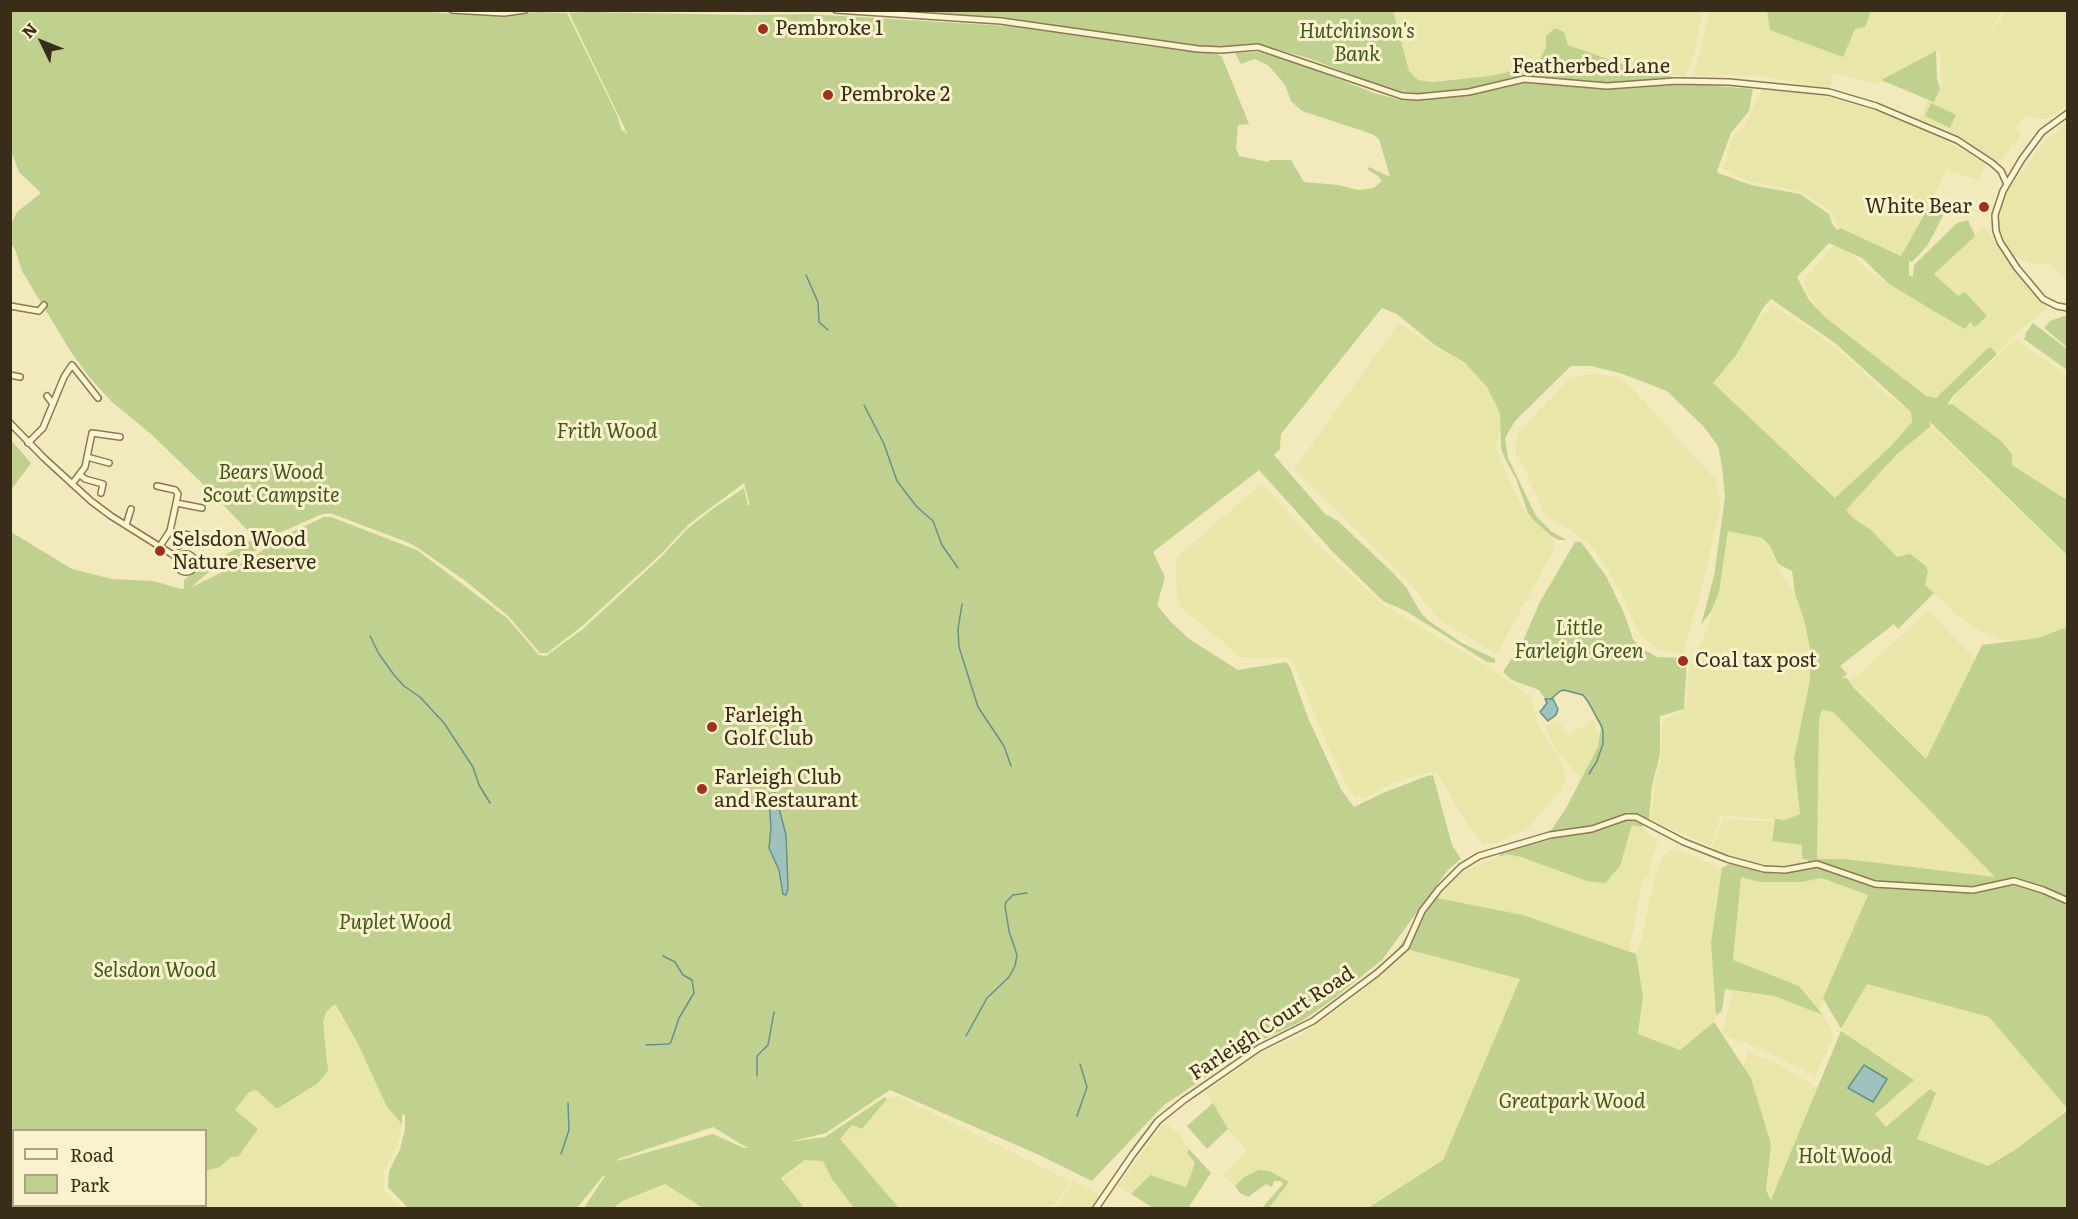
<!DOCTYPE html>
<html>
<head>
<meta charset="utf-8">
<style>
  body { margin:0 }
  #map { position:relative; width:2078px; height:1219px; overflow:hidden; background:#f2e9bc; font-family:Literata,serif }
  canvas { display:block }
  .frame { position:absolute; inset:0; border:12px solid #392d1a; pointer-events:none }
  .legend { position:absolute; left:12px; top:1129px; width:195px; height:78px; box-sizing:border-box; background:#f9f2cc; border:2px solid #aca385; margin:0; padding:8px 10px; list-style:none; font-size:18px; color:#392d1a }
  .legend li { display:flex; align-items:center; gap:12px; height:30px }
  .legend b { width:30px; border:2px solid #aca385 }
  .north { position:absolute; left:12px; top:12px; width:60px; height:60px; -webkit-text-stroke:4px #f9f2cc; paint-order:stroke; rotate:313deg; font-size:16px; font-weight:700; line-height:24px; text-align:center; color:#392d1a }
  .north::after { content:''; display:block; margin:auto; width:21px; height:27px; background:#392d1a; clip-path:polygon(50% 0,100% 100%,50% 72%,0 100%) }
</style>
</head>
<body>
<div id="map">
<canvas width="2078" height="1219"></canvas>
<div class="frame"></div>
<ul class="legend">
<li><b style="height:8px;background:#fcf5d0"></b>Road</li>
<li><b style="height:16px;background:#c0d18f"></b>Park</li>
</ul>
<div class="north">N</div>
</div>
<script>
const context = document.querySelector('canvas').getContext('2d');
context.lineJoin = 'round';
function paint(path, color) { context.fillStyle = color; context.fill(path, 'evenodd'); }
const poly = rows => new Path2D(rows.map(r => 'M' + r).join(''));
function trace(path, color, width, dash) { context.strokeStyle = color; context.lineWidth = width; context.lineCap = dash ? 'butt' : 'round'; context.setLineDash(dash || []); context.stroke(path); }
function drawText(font, color, halo, rows, align = 'center') {
  context.font = font + ' Literata,serif'; context.lineWidth = 6; context.setLineDash([]); context.textBaseline = 'middle'; context.strokeStyle = halo; context.fillStyle = color; for (const [text, x, y, turn = 0] of rows) {
    context.save(); context.translate(x, y); context.rotate((+turn || 0) * Math.PI / 180); context.textAlign = isNaN(turn) ? turn : align; if (halo) context.strokeText(text, 0, 0); context.fillText(text, 0, 0); context.restore();
  }
}
const farmland = poly([
  [1393,11,1703,11,1692,61,1685,76,1667,75,1657,78,1546,47,1539,61,1529,67,1490,76,1425,82,1418,80,1409,71],
  [1710,11,1767,11,1770,30,1855,29,1865,27,1871,11,2002,11,1992,29,1993,31,2006,11,2067,11,2067,105,2047,119,2025,116,2016,128,2021,133,2017,140,1998,164,1947,130,1919,120,1928,99,1934,102,1942,86,1940,74,1941,53,1937,51,1876,84,1833,73,1829,89,1757,75,1694,76],
  [1763,88,1834,97,1882,113,1951,141,1950,145,1957,147,1986,165,1977,180,1947,169,1902,256,1840,228,1828,209,1804,193,1782,187,1747,181,1723,169,1732,137,1744,126],
  [2067,121,2067,279,2048,264,2031,263,2014,256,1997,228,2006,193,2045,140,2058,131],
  [1985,228,2020,277,2048,308,2015,334,1997,354,1985,344,1990,349,1936,398,1926,396,1846,334,1822,314,1806,289,1804,282,1807,276,1834,245,1848,251,1870,272,1889,284,1965,329,1970,321,1958,296,1934,274,1966,242],
  [1772,305,1820,336,1848,358,1886,394,1911,412,1912,422,1890,447,1836,498,1713,383,1735,356,1757,318,1766,313],
  [1402,325,1436,348,1464,362,1487,387,1500,413,1501,426,1496,445,1497,452,1519,502,1526,513,1554,541,1555,547,1497,654,1437,618,1410,583,1294,469,1396,327],
  [2015,339,2067,376,2067,500,2011,465,2001,441,1952,404,1953,398],
  [1597,374,1616,377,1627,383,1715,479,1720,498,1719,513,1703,583,1683,654,1658,649,1642,637,1636,627,1622,594,1593,548,1575,533,1550,519,1543,511,1527,474,1517,455,1515,441,1519,432,1568,380,1583,375],
  [1931,426,2067,556,2067,627,2038,638,2015,641,1999,639,1981,631,1958,616,1925,585,1928,572,1904,554,1897,557,1871,530,1853,518,1846,510,1897,454],
  [1258,487,1263,487,1268,490,1315,542,1382,604,1495,671,1531,697,1537,723,1563,765,1566,777,1561,790,1528,828,1493,844,1482,844,1459,811,1439,775,1430,772,1395,782,1364,798,1354,796,1348,788,1323,735,1293,661,1284,657,1263,659,1241,657,1181,607,1177,598,1176,585,1176,562,1179,555],
  [1728,531,1759,537,1770,546,1778,568,1795,594,1804,620,1810,648,1810,680,1794,758,1800,814,1785,820,1721,815,1711,846,1649,819,1653,803,1655,779,1661,759,1662,725,1665,719,1683,712,1687,702,1687,683,1691,664,1707,630,1720,587],
  [1928,611,1975,659,1926,759,1850,682],
  [1822,710,1833,712,1997,878,1845,859,1817,859,1819,720],
  [1558,720,1568,736,1592,720,1596,726,1596,731,1600,733,1597,749,1582,779,1558,753,1545,727],
  [1723,819,1774,822,1772,840,1802,845,1801,865,1770,865,1750,862,1711,850],
  [1632,825,1642,827,1648,834,1658,839,1648,875,1643,879,1629,951,1523,915,1437,898,1457,876,1475,866,1506,854,1532,860,1587,881,1605,883,1620,866],
  [1673,848,1722,868,1711,943,1716,1015,1714,1022,1680,1050,1638,1034,1643,996,1636,954,1640,946,1656,873,1662,858],
  [1741,877,1760,882,1802,882,1820,878,1868,895,1819,1011,1799,986,1733,960],
  [1409,949,1521,979,1443,1160,1368,1208,1270,1208,1288,1182,1270,1171,1244,1177,1235,1186,1223,1175,1247,1151,1228,1129,1206,1092,1260,1053,1300,1036,1338,1010,1399,960],
  [1867,984,1989,1017,2065,1105,2059,1118,2015,1150,1988,1166,1917,1139,1936,1094,1886,1127,1875,1114,1913,1080,1841,1031],
  [1733,991,1774,996,1823,1015,1831,1028,1833,1039,1815,1076,1758,1048,1722,1034],
  [335,1003,339,1013,357,1042,386,1105,402,1124,397,1148,384,1170,383,1189,401,1208,179,1208,179,1206,206,1206,206,1171,220,1167,232,1157,238,1157,257,1129,235,1110,249,1092,256,1090,276,1107,284,1105,317,1084,326,1074,329,1067,323,1021,327,1011],
  [1747,1052,1774,1062,1818,1088,1772,1200,1766,1190,1771,1144,1751,1078,1744,1067],
  [897,1096,1071,1181,1052,1208,899,1208,840,1139,852,1125,862,1129,887,1099],
  [1165,1122,1178,1134,1189,1149,1187,1153,1195,1163,1186,1187,1150,1175,1131,1194,1118,1186],
  [809,1159,826,1161,856,1208,801,1208,782,1178],
  [1073,1181,1101,1196,1093,1208,1056,1208],
  [668,1184,703,1208,614,1208,623,1202]
]);
const green = poly([
  [11,10,387,10,502,16,537,12,567,13,617,115,622,131,625,131,626,134,627,133,569,13,586,12,748,15,809,14,1040,28,1139,45,1217,54,1222,57,1249,124,1238,125,1236,148,1239,156,1268,162,1270,160,1291,160,1304,182,1338,185,1358,190,1374,188,1382,181,1378,176,1367,169,1369,167,1390,177,1379,139,1372,134,1302,111,1291,101,1285,85,1269,66,1255,59,1241,64,1235,53,1259,52,1306,66,1374,93,1400,100,1402,94,1308,58,1261,45,1205,47,1094,33,1041,23,895,11,1393,11,1409,71,1418,80,1432,82,1490,76,1529,67,1539,61,1546,47,1546,36,1555,28,1564,32,1568,45,1652,75,1667,75,1691,84,1753,89,1749,111,1731,133,1717,171,1718,173,1751,185,1800,194,1829,214,1833,226,1838,230,1840,228,1901,256,1933,199,1949,205,1927,246,1912,262,1909,261,1909,275,1913,277,1914,265,1957,223,1968,220,1975,236,1934,274,1958,296,1965,292,1987,316,1975,327,1970,322,1965,329,1937,313,1889,284,1862,258,1829,243,1797,277,1809,300,1825,317,1926,396,1936,398,1987,349,1991,348,1997,354,1952,397,1947,405,1952,404,2001,441,2012,454,2012,465,2067,500,2067,555,1929,421,1931,426,1897,454,1846,510,1853,518,1871,530,1897,557,1910,554,1926,566,1928,572,1925,585,1934,593,1898,629,1894,624,1840,666,1847,674,1842,678,1847,678,1854,688,1926,759,1982,645,2038,638,2067,627,2067,1108,1989,1017,1867,984,1841,1029,1823,998,1868,895,1821,878,1802,882,1760,882,1741,877,1733,960,1799,986,1823,1015,1774,996,1725,989,1722,1011,1716,1015,1711,943,1722,868,1732,862,1763,872,1779,874,1808,869,1808,860,1802,859,1802,845,1772,841,1775,819,1785,820,1800,814,1794,758,1810,680,1810,648,1804,620,1795,594,1792,571,1778,564,1770,546,1762,538,1728,531,1719,592,1712,610,1701,625,1714,576,1725,497,1722,466,1718,446,1704,427,1667,391,1620,373,1591,366,1571,366,1515,421,1505,438,1508,458,1536,516,1552,532,1567,540,1558,540,1550,535,1534,521,1528,513,1516,479,1505,459,1501,448,1500,413,1487,387,1464,362,1436,346,1397,314,1382,308,1281,434,1280,449,1274,455,1325,514,1338,521,1392,572,1406,587,1421,613,1429,621,1462,643,1495,659,1495,663,1487,662,1406,611,1383,601,1332,551,1259,470,1153,552,1165,577,1157,605,1171,622,1189,639,1238,670,1286,662,1290,667,1308,718,1333,772,1342,791,1354,807,1383,793,1427,776,1433,775,1452,845,1461,859,1448,870,1382,960,1332,1000,1302,1021,1262,1040,1164,1105,1092,1181,1037,1154,890,1090,826,1133,789,1142,825,1137,885,1097,887,1099,862,1129,852,1125,840,1139,899,1208,854,1208,832,1179,823,1161,805,1160,781,1178,804,1208,703,1208,665,1184,623,1201,613,1208,584,1208,605,1176,603,1176,577,1208,408,1208,388,1187,389,1171,400,1149,405,1130,405,1115,402,1114,402,1124,387,1107,357,1042,335,1004,327,1011,323,1021,328,1071,317,1084,280,1107,276,1108,256,1090,249,1092,235,1110,258,1129,238,1157,231,1157,220,1167,206,1171,206,1130,14,1130,14,1206,179,1206,179,1208,11,1208,11,532,72,569,112,579,153,581,181,589,184,589,184,580,191,574,255,538,206,487,151,434,111,401,90,378,71,352,22,271,16,252,11,243,11,224,17,212,41,193,19,172,11,151],
  [1771,299,1835,343,1911,412,1912,422,1890,447,1835,498,1713,383,1737,354,1763,308],
  [744,483,750,505,748,505,744,488,714,508,687,529,661,557,583,629,546,656,539,655,507,618,417,550,331,517,324,517,277,539,255,556,190,588,214,568,227,561,255,551,275,535,322,514,330,513,407,542,418,548,467,582,508,616,540,653,547,653,581,627,660,555,689,524],
  [1822,710,1833,712,1995,877,1845,859,1817,859,1819,720],
  [713,1127,744,1146,749,1147,744,1148,713,1134,617,1161,618,1159],
  [1767,11,1767,10,1871,11,1865,27,1855,29,1843,57,1770,30],
  [1936,51,1937,79,1940,89,1934,102,1881,80],
  [1931,103,1956,115,1950,128,1925,116],
  [2067,315,2068,315,2067,347,2044,328,2050,321],
  [2033,323,2067,349,2067,370,2024,339,2026,336,2025,334],
  [10,439,31,463,11,490,10,490],
  [1575,542,1581,542,1606,576,1624,613,1633,639,1639,647,1657,657,1687,658,1684,709,1660,716,1660,754,1652,786,1649,819,1642,827,1632,825,1620,866,1605,883,1587,881,1521,857,1506,854,1500,857,1498,850,1539,837,1551,830,1565,810,1598,747,1601,728,1584,696,1566,691,1560,692,1553,698,1557,707,1557,713,1547,720,1540,712,1547,702,1539,690,1512,680,1503,672,1523,641,1540,602],
  [1432,897,1523,915,1636,954,1643,996,1638,1034,1680,1050,1714,1022,1751,1078,1771,1144,1766,1190,1771,1200,1841,1031,1914,1080,1875,1114,1886,1127,1930,1089,1936,1093,1917,1139,1988,1166,2015,1150,2067,1111,2067,1208,1368,1208,1443,1160,1520,979,1399,947],
  [1213,1103,1228,1129,1207,1149,1187,1126],
  [1189,1149,1211,1173,1188,1208,1153,1208,1131,1194,1150,1175,1186,1187,1195,1163,1187,1153],
  [1259,1170,1270,1171,1289,1182,1269,1208,1262,1208,1283,1184,1280,1181,1274,1181,1272,1187,1266,1184,1248,1197,1240,1193,1235,1186,1244,1177]
]);
const water = poly([
  [1545,699,1553,699,1558,709,1556,715,1548,721,1540,712,1547,703,1545,699],
  [775,793,786,835,788,889,786,895,783,894,779,870,769,848,771,828,769,797,769,794,775,793],
  [1864,1065,1887,1079,1873,1102,1848,1088,1864,1065]
]);
const stream = poly([
  [806,275,818,302,819,322,828,330],
  [864,405,884,444,897,481,917,507,933,521,942,545,958,568],
  [962,604,958,629,959,647,978,707,1004,746,1011,766],
  [370,636,379,654,394,675,404,686,420,697,444,723,473,767,479,785,490,803],
  [1551,699,1560,691,1564,690,1583,695,1589,703,1601,725,1603,731,1603,744,1597,761,1589,774],
  [966,1036,987,998,1009,977,1015,966,1017,955,1009,931,1005,906,1006,902,1013,895,1027,893],
  [646,1045,669,1044,671,1042,679,1018,694,993,692,980,683,975,675,962,663,956],
  [757,1076,757,1056,768,1045,774,1012],
  [1077,1116,1087,1087,1080,1064],
  [561,1154,569,1130,568,1103]
]);
const minor = poly([
  [452,10,504,13,525,10],
  [836,10,1001,21,1198,49,1221,50,1258,47,1402,96,1418,97,1469,92,1524,79,1607,86,1676,81,1729,82,1829,92,1876,106,1957,140,1992,163,2001,171,2007,184],
  [2068,113,2042,132,2022,159,2003,191,1995,215,1996,231,2000,242,2017,268,2043,299,2057,306,2068,308],
  [10,306,39,311,44,305],
  [10,375,20,377],
  [47,396,53,404],
  [10,423,44,458,91,501,111,516,178,558],
  [28,443,43,428,64,377,72,365,98,398],
  [87,457,109,463],
  [80,475,85,479,103,484,101,493],
  [72,484,85,467,92,433,120,437],
  [157,486,175,490,178,494,170,531,160,546],
  [176,503,202,508],
  [126,525,131,509],
  [170,531,188,535],
  [179,546,181,533],
  '177 563a9 9 0 1 1 18 0a9 9 0 1 1-18 0Z',
  [1096,1208,1133,1154,1158,1121,1184,1100,1259,1048,1313,1021,1377,973,1406,947,1422,911,1439,889,1461,867,1479,856,1550,835,1592,829,1626,817,1636,817,1684,842,1727,859,1764,869,1785,870,1817,864,1875,884,1973,890,2014,881,2043,890,2068,901]
]);
const markers = [
  [763,29,6,"#a02f1e"],
  [828,95,6,"#a02f1e"],
  [1984,207,6,"#a02f1e"],
  [160,551,6,"#a02f1e"],
  [1683,661,6,"#a02f1e"],
  [712,727,6,"#a02f1e"],
  [702,789,6,"#a02f1e"]
];
const poiNames = [
  ["Pembroke 1",775,29],
  ["Pembroke 2",840,95],
  ["White Bear",1972,207,"right"],
  ["Selsdon Wood",172,540],
  ["Nature Reserve",172,563],
  ["Coal tax post",1695,661],
  ["Farleigh",724,716],
  ["Golf Club",724,739],
  ["Farleigh Club",714,778],
  ["and Restaurant",714,801]
];
const parkNames = [
  ["Hutchinson's",1357,32],
  ["Bank",1357,55],
  ["Frith Wood",607,432],
  ["Bears Wood",271,473],
  ["Scout Campsite",271,496],
  ["Little",1579,629],
  ["Farleigh Green",1579,652],
  ["Puplet Wood",395,923],
  ["Selsdon Wood",155,971],
  ["Greatpark Wood",1572,1102],
  ["Holt Wood",1845,1157]
];
const streetNames = [
  ["Featherbed Lane",1591,67],
  ["Farleigh Court Road",1272,1024,-33]
];
paint(farmland, '#e8e7a9');
paint(green, '#c0d18f');
paint(water, '#a0c2bd');
trace(water, '#67918c', 1.5);
trace(stream, '#67918c', 1.5);
trace(minor, '#8b7954', 8);
trace(minor, '#fcf5d0', 5);
for (const [x, y, r, color] of markers) { const dot = new Path2D(); dot.arc(x, y, r, 0, 2 * Math.PI); context.fillStyle = color; context.fill(dot); trace(dot, '#f9f2cc', 2); }
drawText('20px', '#392d1a', '#f9f2cc', poiNames, 'left');
drawText('italic 20px', '#41571f', '#f9f2cc', parkNames);
drawText('20px', '#392d1a', '#f9f2cc', streetNames);
</script>
</body>
</html>
